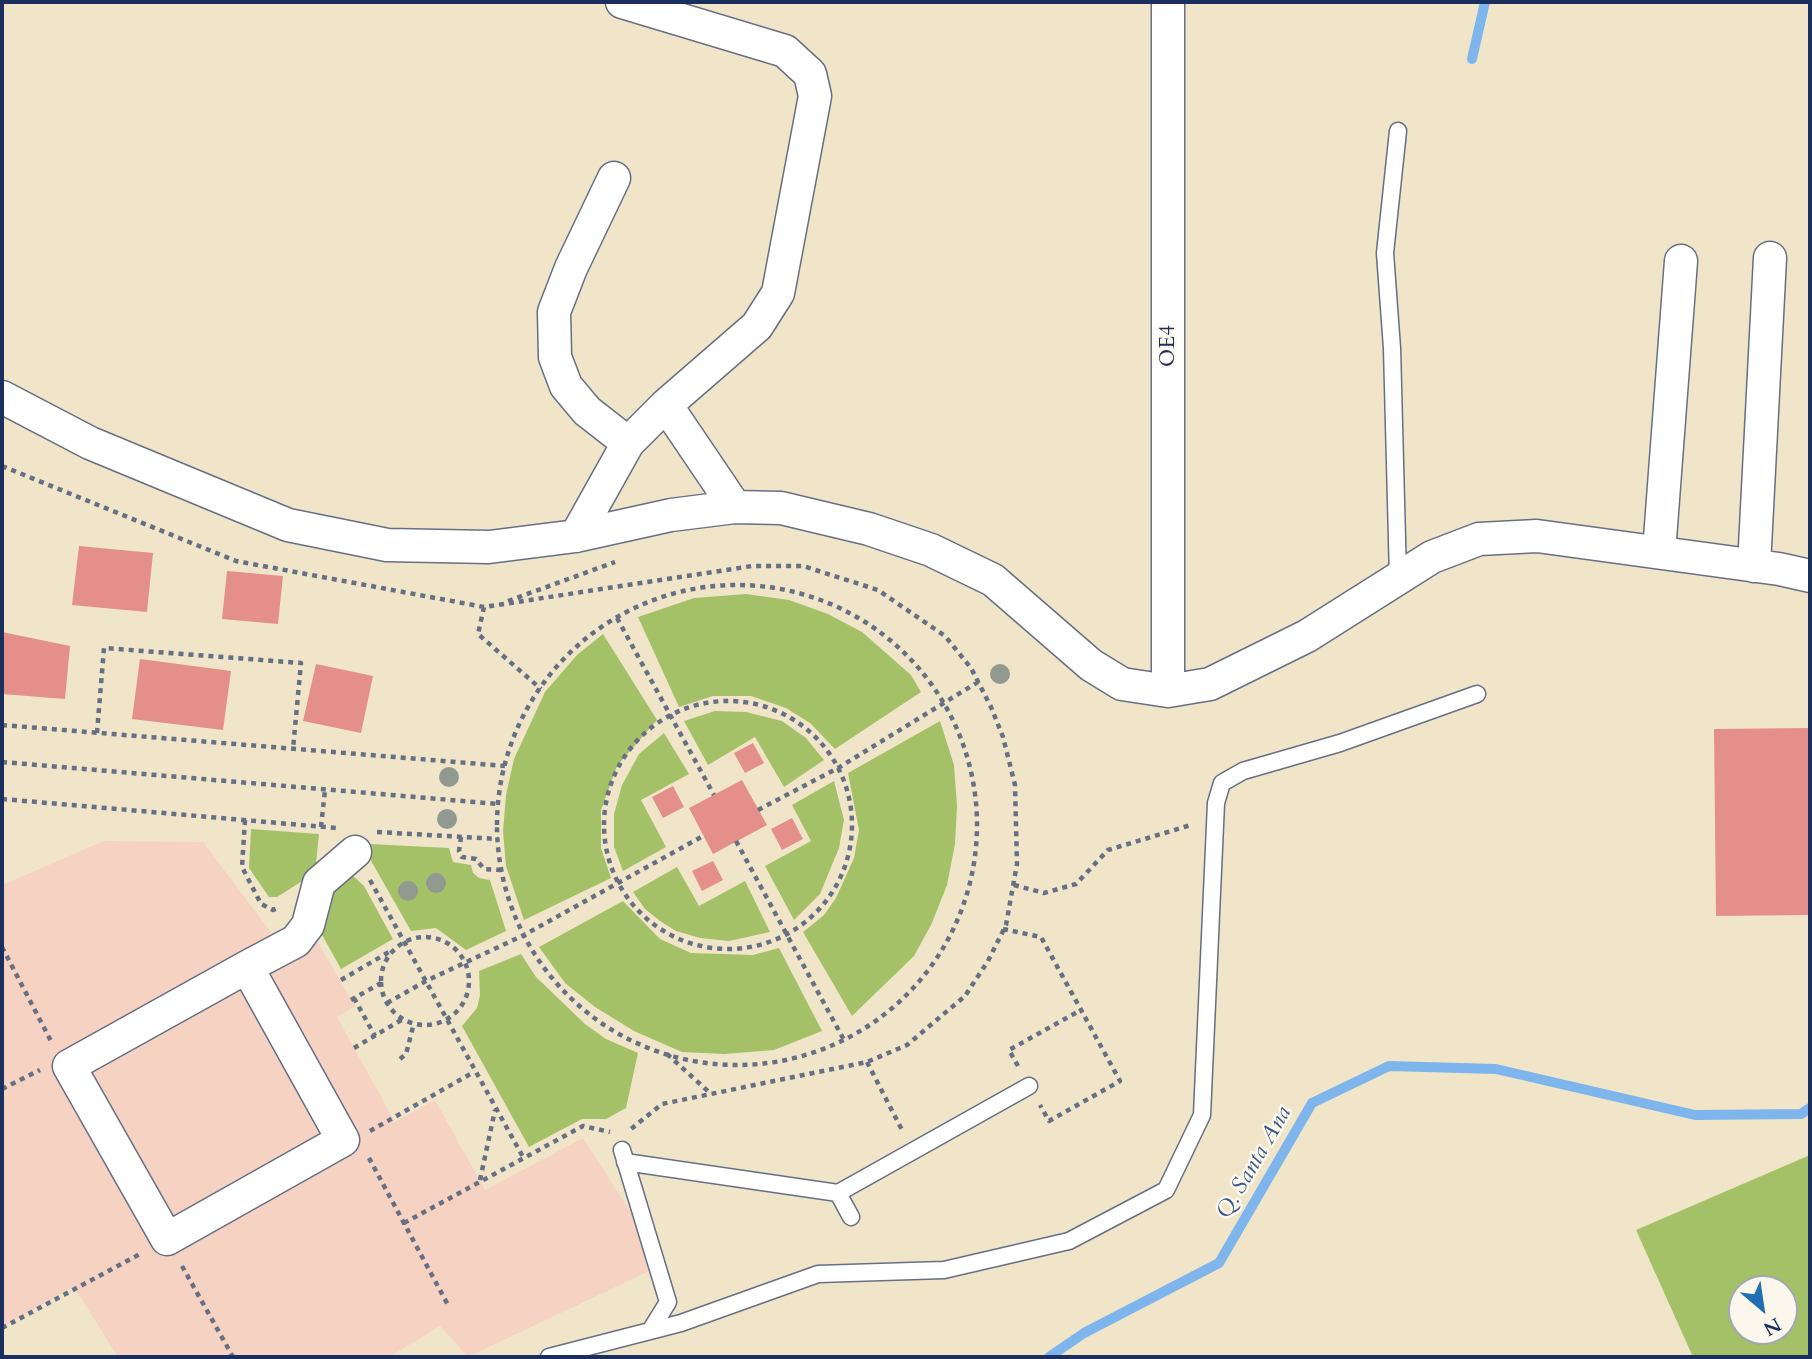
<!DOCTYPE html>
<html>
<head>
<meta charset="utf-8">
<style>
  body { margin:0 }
  #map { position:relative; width:1812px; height:1359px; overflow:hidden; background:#f1e5c9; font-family:Cardo,serif }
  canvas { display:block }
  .frame { position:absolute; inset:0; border:4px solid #1b2f5e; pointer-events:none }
  .north { position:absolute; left:1728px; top:1275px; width:70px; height:70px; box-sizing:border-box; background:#fbf7ec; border:2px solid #a1a7b3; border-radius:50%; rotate:151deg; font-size:19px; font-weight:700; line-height:28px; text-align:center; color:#1b2f5e }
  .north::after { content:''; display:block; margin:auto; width:24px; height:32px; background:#1f6fb2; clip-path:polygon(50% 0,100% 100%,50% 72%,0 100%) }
</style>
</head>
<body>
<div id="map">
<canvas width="1812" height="1359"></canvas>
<div class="frame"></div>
<div class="north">N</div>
</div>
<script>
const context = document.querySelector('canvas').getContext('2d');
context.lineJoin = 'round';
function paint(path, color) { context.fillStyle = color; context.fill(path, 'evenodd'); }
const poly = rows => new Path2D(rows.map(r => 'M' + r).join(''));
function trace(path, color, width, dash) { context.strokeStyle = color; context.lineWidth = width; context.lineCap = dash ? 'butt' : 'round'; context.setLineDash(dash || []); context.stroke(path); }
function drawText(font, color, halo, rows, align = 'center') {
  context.font = font + ' Cardo,serif'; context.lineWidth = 5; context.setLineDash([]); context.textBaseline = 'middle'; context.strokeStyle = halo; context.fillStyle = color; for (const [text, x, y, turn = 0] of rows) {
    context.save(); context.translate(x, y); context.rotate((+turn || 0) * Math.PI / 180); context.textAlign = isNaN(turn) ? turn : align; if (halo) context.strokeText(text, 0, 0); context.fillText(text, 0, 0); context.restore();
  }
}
const built = poly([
  [104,841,203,842,273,935,308,925,355,1006,337,1017,395,1122,435,1100,485,1190,583,1138,664,1264,468,1357,440,1326,389,1357,118,1357,74,1287,2,1327,2,885]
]);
const green = poly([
  [746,594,789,600,828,614,862,632,911,675,921,692,835,749,810,723,786,708,751,696,713,696,679,707,638,617,694,598],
  [603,634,657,720,617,766,601,810,601,848,611,878,524,920,506,866,503,831,506,795,514,759,545,692,577,655],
  [715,711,746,712,782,721,806,738,824,760,784,787,755,737,708,765,684,721],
  [940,721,954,765,957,806,955,844,947,885,932,923,914,956,852,1016,803,932,824,915,836,898,854,858,859,830,848,773],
  [664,733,689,774,641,800,666,847,623,871,614,847,614,814,622,785,639,754],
  [834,781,844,820,839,848,820,894,794,920,765,866,811,841,792,805],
  [251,829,319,834,315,873,277,897,269,897,249,868],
  [370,844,449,848,453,862,471,865,473,873,479,878,490,880,506,931,466,950,436,928,411,931,370,859],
  [677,867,699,906,745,881,770,932,729,941,700,938,676,931,660,921,645,909,633,892],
  [351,874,364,886,393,939,341,969,316,924,323,893,336,890,338,881],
  [623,901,660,939,691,953,753,955,779,948,822,1031,774,1050,724,1054,682,1052,634,1031,595,1007,565,983,539,947],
  [521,954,536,977,585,1024,606,1039,638,1053,626,1108,606,1119,582,1119,529,1147,462,1026,477,1008,480,995,479,971],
  [1810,1155,1810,1357,1693,1357,1636,1230],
  [1742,1289,1784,1289,1784,1331,1742,1331]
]);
const stream = poly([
  [1472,59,1485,2],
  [1049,1357,1084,1333,1219,1263,1312,1103,1389,1066,1496,1069,1695,1115,1801,1114,1810,1108]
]);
const building = poly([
  [79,546,153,553,147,612,72,605],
  [227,571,283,576,278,624,222,619],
  [2,632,70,646,65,699,2,694],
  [140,659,231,671,223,730,132,719],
  [316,664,373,676,361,733,303,721],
  [1810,728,1810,915,1716,916,1714,729],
  [753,743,764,763,745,773,734,753],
  [742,780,767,825,713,854,689,808],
  [673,786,684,807,663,818,652,797],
  [792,818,803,839,782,850,771,829],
  [713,861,723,880,702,891,692,871]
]);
const path = poly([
  [2,466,236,561,484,607,752,566,803,566,878,590,945,636,971,668,991,707,1003,737,1015,785,1017,864,1006,925,988,961,965,996,907,1045,867,1062,662,1104,631,1129],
  '497 825a240 240 0 1 1 480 0a240 240 0 1 1-480 0Z',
  [508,601,615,562],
  [484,607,478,634,541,689],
  [617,618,714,795],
  '604 825a124 124 0 1 1 248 0a124 124 0 1 1-248 0Z',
  [2,725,505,766],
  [97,733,104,648,301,663,293,749],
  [2,762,498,804],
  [2,799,336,828],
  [758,810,838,768,978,682],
  [245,820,242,867,261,904,273,910,280,907],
  [321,827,325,790],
  [377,832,498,839],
  [461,837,459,851,462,857,476,859,484,869,501,870],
  [736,841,844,1040],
  [370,880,523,1157],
  [1014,885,1044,893,1076,884,1108,850,1191,825],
  [1003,929,1041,937,1120,1081,1049,1121,1040,1105],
  '381 981a44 44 0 1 1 88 0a44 44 0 1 1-88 0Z',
  [2,947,52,1043],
  [341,980,389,952],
  [354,998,375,1036],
  [351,1000,381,983],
  [387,1003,426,981,524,935,703,836],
  [354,1048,403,1019],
  [667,1054,710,1093],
  [400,1059,406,1054,414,1023],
  [867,1062,902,1130],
  [1018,1066,1009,1050,1081,1010],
  [2,1089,40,1070],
  [370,1131,474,1072],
  [369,1158,448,1305],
  [480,1180,495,1110],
  [404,1223,583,1126,610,1132],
  [182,1266,233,1357],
  [2,1328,140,1254]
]);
const lane = poly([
  [1398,131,1385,253,1392,348,1398,578],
  [622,1150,668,1302,650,1331],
  [625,1162,838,1193,1029,1086],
  [838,1193,851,1217],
  [549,1357,681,1323,818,1274,944,1270,1069,1241,1166,1190,1202,1115,1216,803,1222,783,1243,771,1340,743,1477,694]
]);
const street = poly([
  [622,2,785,51,810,74,815,96,778,293,757,326,666,405,628,443],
  [1168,2,1168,691],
  [2,397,90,443,288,525,387,545,489,547,576,536,671,515,735,507,781,508,869,529,931,550,993,580,1091,665,1122,684,1168,691,1210,684,1307,636,1432,557,1479,539,1537,536,1779,569,1810,576],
  [666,405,735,507],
  [576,536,628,443,587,411,566,386,555,357,554,312,571,268,614,178],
  [1659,552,1681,261],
  [1754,566,1770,258],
  [247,967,343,1140,167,1239,69,1066,247,967,296,941,308,925,319,883,355,852]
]);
const trees = [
  [1000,674],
  [449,777],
  [447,819],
  [436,883],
  [408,891]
];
const streetNames = [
  ["OE4",1169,346,-90]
];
const waterNames = [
  ["Q. Santa Ana",1255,1163,-60]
];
paint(built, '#f6d2c3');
paint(green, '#a5c168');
trace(stream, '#7eb5ed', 10);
paint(building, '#e48f8a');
trace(lane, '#666f83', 19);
trace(street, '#666f83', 35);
trace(path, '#666f83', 4.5, [5, 5]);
trace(lane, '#fff', 16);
trace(street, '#fff', 32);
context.fillStyle = '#929990';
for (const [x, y] of trees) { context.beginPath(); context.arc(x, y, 10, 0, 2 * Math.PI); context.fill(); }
drawText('21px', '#1b2f5e', '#fbf7ec', streetNames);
drawText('italic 23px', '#395789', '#fbf7ec', waterNames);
</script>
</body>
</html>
